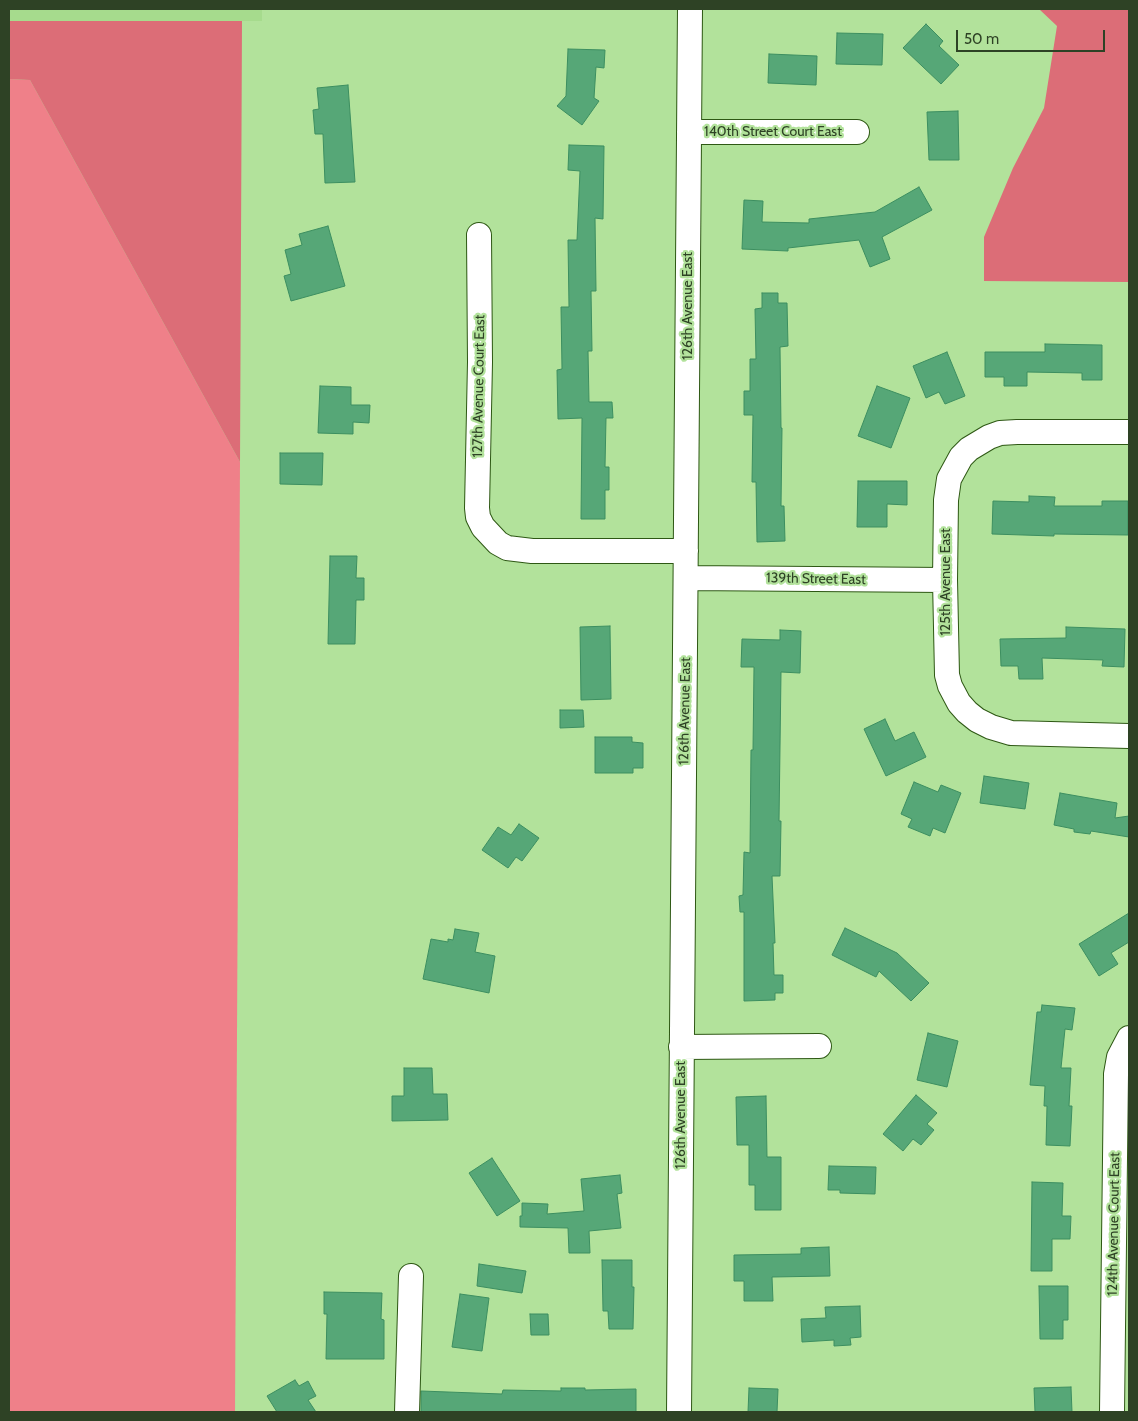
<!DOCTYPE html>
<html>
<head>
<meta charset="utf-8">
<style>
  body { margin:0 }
  #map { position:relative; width:1138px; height:1421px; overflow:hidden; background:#b2e29b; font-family:Cabin,sans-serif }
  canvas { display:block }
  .frame { position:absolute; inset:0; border:10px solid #2e4225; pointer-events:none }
  .scale { position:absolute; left:956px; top:30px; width:149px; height:22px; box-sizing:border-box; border:2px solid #2e4225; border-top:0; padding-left:6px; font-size:15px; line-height:18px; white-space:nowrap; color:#2e4225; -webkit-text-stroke:4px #b2e29b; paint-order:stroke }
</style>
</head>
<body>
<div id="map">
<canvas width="1138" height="1421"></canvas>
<div class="frame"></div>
<div class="scale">50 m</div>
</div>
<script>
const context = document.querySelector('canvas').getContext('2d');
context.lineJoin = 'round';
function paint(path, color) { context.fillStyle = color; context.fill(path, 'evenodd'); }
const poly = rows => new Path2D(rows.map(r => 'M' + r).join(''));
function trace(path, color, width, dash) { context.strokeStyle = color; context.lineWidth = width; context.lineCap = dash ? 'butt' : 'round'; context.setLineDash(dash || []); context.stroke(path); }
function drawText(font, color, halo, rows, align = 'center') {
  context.font = font + ' Cabin,sans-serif'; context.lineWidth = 4.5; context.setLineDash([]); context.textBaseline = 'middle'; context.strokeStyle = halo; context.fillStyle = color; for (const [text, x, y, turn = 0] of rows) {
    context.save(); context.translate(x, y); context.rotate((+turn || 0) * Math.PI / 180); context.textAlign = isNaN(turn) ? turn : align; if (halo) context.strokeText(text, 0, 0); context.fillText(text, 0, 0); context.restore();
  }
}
const built = poly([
  [9,9,262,9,262,21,9,21]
]);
const green = poly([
  [9,79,30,80,240,462,235,1412,9,1412]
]);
const forest = poly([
  [1039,9,1129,9,1129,282,984,281,984,237,1013,168,1044,108,1057,26],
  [9,21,242,21,240,462,30,80,9,79]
]);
const building = poly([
  [926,24,943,41,939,46,959,65,941,84,903,48,926,24],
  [837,33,883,34,882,65,836,64,837,33],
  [568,49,605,50,604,68,596,67,594,98,599,101,582,125,557,106,566,96,568,49],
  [769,54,817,56,816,85,768,83,769,54],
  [348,85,355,182,325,183,323,134,315,134,313,110,319,109,317,88,348,85],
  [958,111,959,160,929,160,927,112,958,111],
  [569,145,604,146,603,219,595,218,596,291,591,291,592,351,588,351,589,402,612,402,613,418,606,418,605,467,609,467,609,490,605,490,605,519,581,519,582,418,558,419,557,370,562,369,561,307,569,307,568,240,577,240,580,171,568,170,569,145],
  [919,187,932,210,882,237,890,259,870,267,859,240,788,248,788,251,742,249,744,200,763,201,762,222,809,223,809,219,875,212,919,187],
  [328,226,345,286,291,301,284,276,291,274,285,250,302,245,299,234,328,226],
  [762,293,778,293,778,303,787,303,788,346,780,347,781,428,782,428,781,506,784,506,785,541,757,542,756,482,752,482,753,415,744,415,744,391,750,391,750,359,756,359,755,309,762,308,762,293],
  [1045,344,1102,345,1102,380,1082,380,1082,373,1027,372,1027,386,1004,386,1004,377,985,377,985,352,1045,352,1045,344],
  [947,352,965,396,945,404,939,392,926,398,913,366,947,352],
  [320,386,351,387,351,405,370,405,369,423,353,422,353,434,318,433,320,386],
  [877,386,910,398,891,448,858,436,877,386],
  [280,453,323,453,322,485,280,484,280,453],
  [858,481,907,481,907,505,887,504,887,527,857,527,858,481],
  [1029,496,1055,497,1054,506,1102,506,1102,501,1128,501,1128,535,1054,534,1054,536,992,534,993,501,1029,502,1029,496],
  [330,556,357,556,356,578,364,578,364,600,356,600,355,644,328,644,330,556],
  [610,626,611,699,581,700,580,627,610,626],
  [1066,627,1125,629,1124,667,1102,666,1103,660,1042,658,1043,679,1019,679,1018,666,1001,666,1000,639,1066,638,1066,627],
  [780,630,801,631,800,673,781,672,779,821,781,821,780,876,772,876,775,943,773,943,774,975,783,975,783,993,775,993,775,1000,744,1001,744,912,740,912,739,896,743,895,744,852,750,853,751,750,753,750,754,667,741,667,742,639,780,640,780,630],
  [560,710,583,710,584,727,560,728,560,710],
  [885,719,895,741,914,732,926,757,886,776,864,729,885,719],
  [595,737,632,737,632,742,643,743,643,768,633,768,633,773,595,773,595,737],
  [984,776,1029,783,1025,809,980,803,984,776],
  [914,782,938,792,941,785,961,793,945,833,933,828,930,836,908,827,912,819,901,814,914,782],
  [1060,793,1117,803,1115,818,1129,816,1129,837,1091,831,1090,834,1074,832,1074,829,1054,825,1060,793],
  [519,824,539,838,522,861,516,857,508,868,482,850,498,827,511,835,519,824],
  [1129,913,1129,942,1111,953,1118,964,1099,976,1079,944,1129,913],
  [845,928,897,953,929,983,911,1001,879,971,876,977,832,955,845,928],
  [455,929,479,933,475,952,495,956,489,993,423,979,431,939,448,942,448,939,453,940,455,929],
  [1042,1005,1075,1008,1072,1030,1065,1029,1061,1068,1071,1068,1069,1106,1072,1106,1070,1146,1046,1145,1047,1106,1044,1106,1045,1086,1030,1085,1037,1012,1041,1012,1042,1005],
  [928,1033,958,1041,947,1087,917,1080,928,1033],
  [404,1068,432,1068,433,1094,447,1094,448,1120,392,1121,392,1096,404,1096,404,1068],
  [916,1095,937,1113,927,1124,934,1130,921,1145,913,1139,903,1151,883,1134,916,1095],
  [766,1096,767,1157,781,1157,781,1210,755,1210,755,1185,749,1185,749,1145,737,1145,736,1097,766,1096],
  [492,1158,520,1201,497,1216,469,1173,492,1158],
  [829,1166,876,1167,875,1194,840,1193,840,1190,828,1190,829,1166],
  [620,1175,622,1193,617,1194,621,1228,589,1231,590,1253,569,1253,568,1228,520,1227,520,1216,522,1216,522,1203,548,1204,547,1214,584,1211,581,1179,620,1175],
  [1032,1182,1063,1183,1062,1216,1071,1216,1070,1239,1052,1239,1052,1271,1031,1271,1032,1182],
  [829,1247,830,1276,772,1277,773,1301,744,1301,744,1281,734,1281,734,1255,801,1254,801,1248,829,1247],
  [602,1260,632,1260,632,1287,634,1287,633,1329,609,1329,608,1311,603,1311,602,1260],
  [479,1264,526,1271,522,1293,477,1286,479,1264],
  [1039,1286,1068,1286,1068,1320,1063,1320,1063,1339,1040,1339,1039,1286],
  [324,1292,382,1293,381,1319,384,1320,384,1359,326,1359,327,1314,324,1314,324,1292],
  [460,1294,489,1298,482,1351,452,1347,460,1294],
  [860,1306,861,1337,850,1338,851,1345,834,1346,834,1340,802,1342,801,1319,826,1318,825,1307,860,1306],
  [530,1314,548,1314,549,1335,531,1335,530,1314],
  [295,1380,299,1386,308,1381,316,1396,308,1400,316,1412,277,1412,267,1396,295,1380],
  [1071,1387,1072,1412,1035,1412,1034,1388,1071,1387],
  [561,1388,585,1388,585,1390,636,1389,636,1412,421,1412,421,1391,502,1394,503,1390,561,1391,561,1388],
  [749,1388,778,1389,777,1412,748,1412,749,1388]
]);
const minor = poly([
  [689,132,857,132],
  [479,235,480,362,477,508,478,517,483,527,498,543,507,548,532,551,686,551],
  [1129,432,1017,432,1000,433,989,437,969,449,961,457,949,479,946,500,945,580,947,675,950,686,959,703,967,712,977,720,991,727,1011,733,1129,736],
  [686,578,945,580],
  [681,1047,819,1046],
  [407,1412,411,1276],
  [679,1412,690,9],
  [1112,1412,1116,1074,1119,1057,1129,1038]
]);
const streetNames = [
  ["140th Street Court East",773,132],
  ["126th Avenue East",688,306,-90],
  ["127th Avenue Court East",479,386,-89],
  ["139th Street East",816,579,1],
  ["125th Avenue East",946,582,-90],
  ["126th Avenue East",685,711,-89],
  ["126th Avenue East",681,1115,-90],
  ["124th Avenue Court East",1114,1224,-89]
];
paint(built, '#a6db8d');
paint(green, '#ef8089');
paint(forest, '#dc6d77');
paint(building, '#56a777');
trace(building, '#3c8e60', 1);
trace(minor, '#2e5814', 26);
trace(minor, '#fff', 24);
drawText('14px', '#2e4225', '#b2e29b', streetNames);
</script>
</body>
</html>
